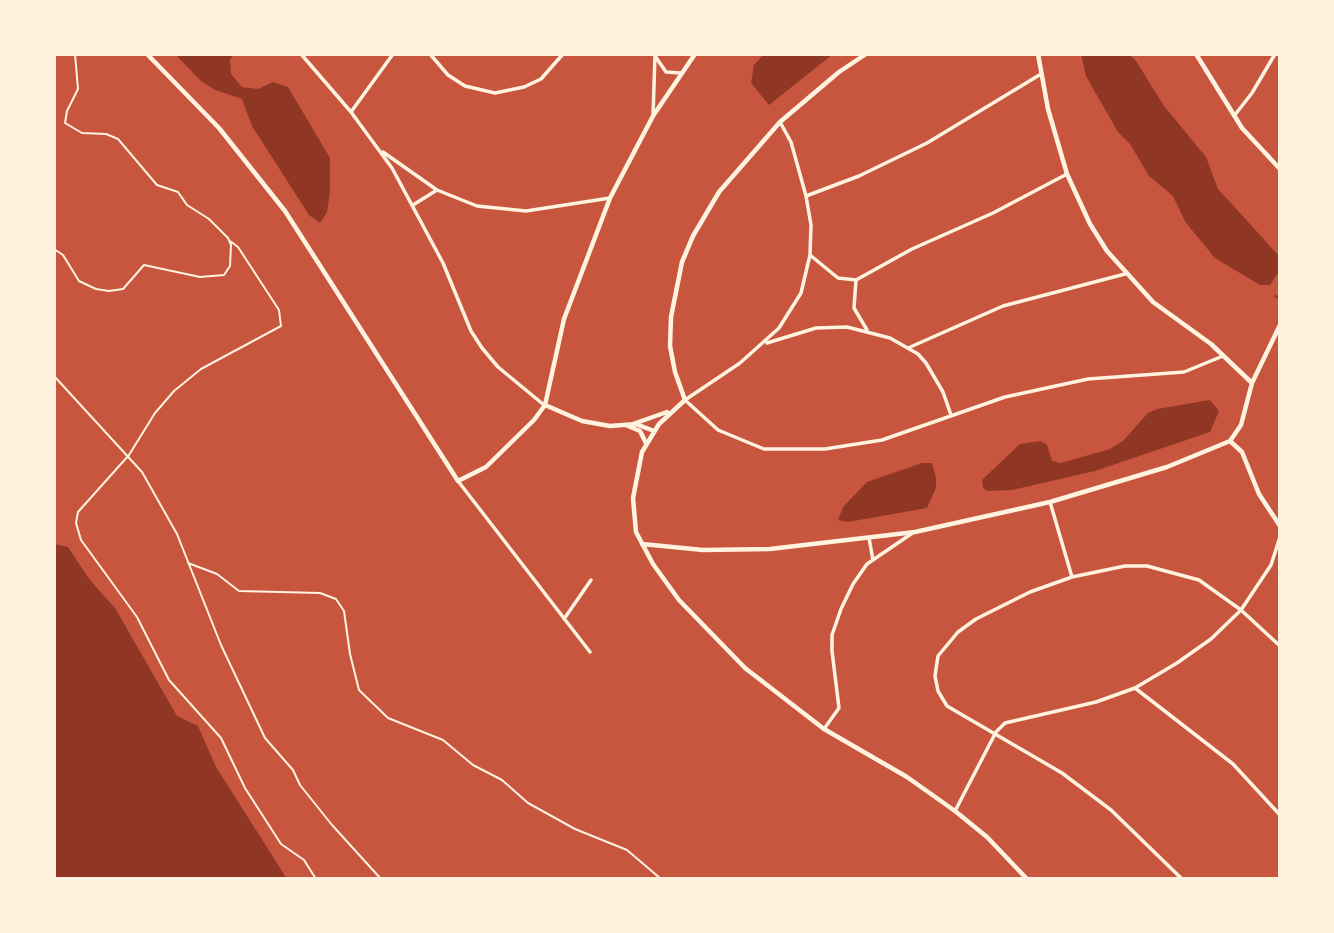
<!DOCTYPE html>
<html>
<head>
<meta charset="utf-8">
<style>
  body { margin:0 }
  #map { position:relative; width:1334px; height:933px; overflow:hidden; background:#c8553d; font-family:Helvetica,sans-serif }
  canvas { display:block }
  .frame { position:absolute; inset:0; border:56px solid #fff3e0; pointer-events:none }
</style>
</head>
<body>
<div id="map">
<canvas width="1334" height="933"></canvas>
<div class="frame"></div>
</div>
<script>
const context = document.querySelector('canvas').getContext('2d');
context.lineJoin = 'round';
function paint(path, color) { context.fillStyle = color; context.fill(path, 'evenodd'); }
const poly = rows => new Path2D(rows.map(r => 'M' + r).join(''));
function trace(path, color, width, dash) { context.strokeStyle = color; context.lineWidth = width; context.lineCap = dash ? 'butt' : 'round'; context.setLineDash(dash || []); context.stroke(path); }
const water = poly([
  [175,54,234,54,230,60,231,74,242,87,258,89,273,82,288,87,330,158,330,191,327,212,320,223,309,215,252,126,242,99,215,90,200,80],
  [764,54,833,54,769,105,751,83,754,65],
  [1081,54,1129,54,1136,61,1164,106,1206,157,1218,189,1280,257,1279,271,1270,285,1260,285,1215,258,1186,223,1173,196,1149,176,1130,144,1118,132,1086,76],
  [1210,400,1219,411,1210,432,1095,471,1012,490,987,491,983,488,982,480,1020,444,1041,441,1047,445,1052,461,1061,463,1110,449,1123,441,1148,413,1157,409],
  [922,463,932,463,936,478,936,488,927,508,848,522,838,520,843,507,867,482],
  [54,544,68,547,89,579,115,608,177,716,198,726,216,767,287,879,54,879]
]);
const stream = poly([
  [1275,296,1280,299]
]);
const path = poly([
  [230,241,238,247,279,310,281,326,201,369,174,391,155,413,129,455,78,512,76,523,81,540,137,617,169,680,221,738,245,788,281,844,304,860,316,879],
  [54,249,63,255,79,281,96,289,109,291,123,289,144,265,200,277,224,275,230,266,231,245,228,238,209,219,187,205,178,192,157,185,118,139,106,134,82,133,65,123,67,111,78,89,75,54],
  [54,376,142,472,177,534,221,645,265,738,293,770,300,785,332,825,381,879],
  [188,563,217,574,239,591,320,593,336,599,344,611,350,654,359,690,388,718,443,740,473,765,502,780,528,803,575,829,627,850,661,879]
]);
const minor = poly([
  [301,54,351,112,392,168,443,263,471,331,482,348,498,367,544,405],
  [430,54,448,75,465,86,495,93,524,87,541,79,563,54],
  [655,56,666,72,681,73],
  [351,112,393,54],
  [653,116,655,55],
  [1234,116,1252,93,1275,54],
  [780,122,791,142,806,196,811,225,810,255,838,278,856,280],
  [383,152,437,190,477,206,526,211,610,198],
  [806,196,859,176,927,143,1041,74],
  [413,205,437,190],
  [810,255,801,293,779,328,740,363,685,400,718,430,764,449,825,449,882,440,1005,397,1088,379,1184,372,1223,356],
  [856,280,912,249,993,213,1067,174],
  [856,280,854,308,867,330],
  [767,343,816,328,847,327,890,338,918,354,926,363,943,392,951,415],
  [908,348,1003,306,1125,274],
  [458,481,590,652],
  [1050,502,1072,577],
  [869,538,873,560],
  [564,619,591,580],
  [1135,688,1233,764,1280,815],
  [824,729,839,708,832,651,832,635,841,609,853,584,867,564,914,532],
  [955,811,996,732,1005,723,1096,702,1135,688,1177,663,1211,639,1241,610,1271,565,1280,537],
  [1182,879,1111,810,1062,773,947,706,938,691,935,676,938,656,958,632,976,619,1030,592,1072,577,1125,566,1147,566,1199,580,1241,610,1280,646]
]);
const tertiary = poly([
  [147,54,219,128,285,211,458,481,486,467,534,420,545,405,564,319,610,198,653,116,695,54],
  [866,54,839,72,780,122,719,192,693,236,682,262,671,317,670,346,675,372,685,400,659,424,642,452,633,498,636,532,653,564,679,600,745,668,824,729,907,777,955,811,987,837,1027,879],
  [1038,54,1048,109,1067,174,1090,224,1107,251,1153,302,1211,344,1252,383],
  [1196,54,1242,128,1280,169],
  [545,405,582,421,610,426,636,424,654,431],
  [633,424,667,412],
  [628,426,640,431,646,443],
  [1230,441,1242,452,1259,494,1280,526],
  [642,544,703,550,770,549,915,532,1050,502,1167,467,1230,441,1241,425,1252,383,1280,325]
]);
paint(water, '#8f3625');
trace(stream, '#8f3625', 2);
trace(path, '#fff3e0', 2);
trace(minor, '#fff3e0', 3.5);
trace(tertiary, '#fff3e0', 4.5);
</script>
</body>
</html>
